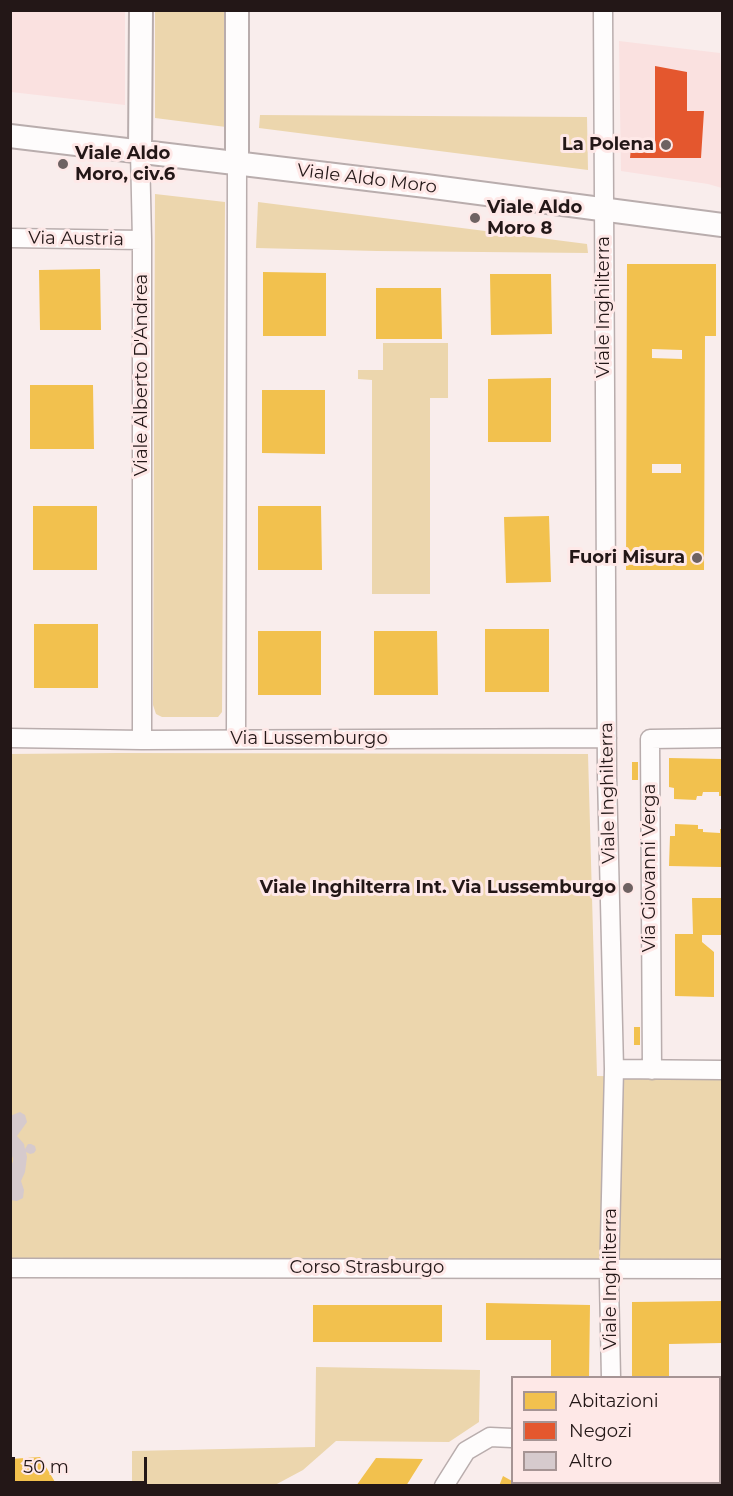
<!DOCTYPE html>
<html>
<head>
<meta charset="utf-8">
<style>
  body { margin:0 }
  #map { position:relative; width:733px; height:1496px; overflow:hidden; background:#f9edec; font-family:Montserrat,sans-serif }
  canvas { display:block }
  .frame { position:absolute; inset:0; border:12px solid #231717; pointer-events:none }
  .legend { position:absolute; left:511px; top:1376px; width:210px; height:108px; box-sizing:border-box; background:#fee8e7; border:2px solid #a69494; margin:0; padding:8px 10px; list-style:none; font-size:18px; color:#231717 }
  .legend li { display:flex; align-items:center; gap:12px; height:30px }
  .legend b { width:30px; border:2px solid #a69494 }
  .scale { position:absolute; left:12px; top:1457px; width:135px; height:27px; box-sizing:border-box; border:3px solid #231717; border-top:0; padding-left:8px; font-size:18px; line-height:21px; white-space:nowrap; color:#231717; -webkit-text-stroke:4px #fee8e7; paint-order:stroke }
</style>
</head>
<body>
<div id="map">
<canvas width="733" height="1496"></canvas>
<div class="frame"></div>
<ul class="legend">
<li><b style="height:16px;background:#f2c14e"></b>Abitazioni</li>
<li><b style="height:16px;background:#e4572e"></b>Negozi</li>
<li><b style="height:16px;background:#d6cacd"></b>Altro</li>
</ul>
<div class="scale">50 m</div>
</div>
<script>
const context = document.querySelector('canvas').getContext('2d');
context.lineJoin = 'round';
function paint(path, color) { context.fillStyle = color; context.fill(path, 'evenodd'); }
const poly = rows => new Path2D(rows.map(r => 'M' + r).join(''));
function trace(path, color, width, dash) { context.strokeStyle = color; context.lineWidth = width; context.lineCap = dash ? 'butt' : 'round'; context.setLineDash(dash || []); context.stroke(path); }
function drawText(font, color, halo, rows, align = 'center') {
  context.font = font + ' Montserrat,sans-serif'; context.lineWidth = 6; context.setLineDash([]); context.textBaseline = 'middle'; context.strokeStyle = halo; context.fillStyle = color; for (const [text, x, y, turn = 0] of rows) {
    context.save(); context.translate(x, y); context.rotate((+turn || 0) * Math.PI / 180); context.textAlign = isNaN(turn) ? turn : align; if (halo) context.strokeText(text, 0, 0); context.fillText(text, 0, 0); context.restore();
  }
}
const built = poly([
  [11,10,125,11,125,105,11,92],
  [619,41,720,53,721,66,722,66,722,188,708,184,621,171]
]);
const green = poly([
  [155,11,226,11,226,127,155,118],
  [260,115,587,117,588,170,259,128],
  [155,194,225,202,222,712,218,717,162,717,156,714,153,705],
  [258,202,587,244,588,253,377,251,256,248],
  [383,343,448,343,448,398,430,398,430,594,372,594,372,380,358,379,358,370,383,370],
  [117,753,588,754,597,1076,722,1078,722,1259,11,1260,10,754],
  [316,1367,480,1370,479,1422,449,1442,336,1441,303,1470,275,1485,132,1485,132,1451,315,1447]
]);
const homes = poly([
  [627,264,716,264,716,336,705,336,704,570,626,570],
  [652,349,682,350,682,359,652,358],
  [652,464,681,464,681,473,652,473],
  [100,269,101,330,40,330,39,270],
  [263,272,326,273,326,336,263,336],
  [490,274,551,274,552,334,491,335],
  [376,288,441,288,442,339,376,339],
  [551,378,551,442,488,442,488,379],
  [30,385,93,385,94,449,30,449],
  [262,390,325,390,325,454,262,453],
  [33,506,97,506,97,570,33,570],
  [258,506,321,506,322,570,258,570],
  [549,516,551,582,506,583,504,517],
  [34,624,98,624,98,688,34,688],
  [485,629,549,629,549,692,485,692],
  [258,631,321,631,321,695,258,695],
  [374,631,437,631,438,695,374,695],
  [669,758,722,759,722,796,719,796,719,792,703,792,702,796,697,796,696,800,674,799,674,788,669,787],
  [632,762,638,762,638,780,632,780],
  [675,824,698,825,698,829,703,829,703,832,720,833,720,829,722,829,722,867,669,866,670,836,675,836],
  [692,898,722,898,722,935,702,935,702,942,714,952,714,997,675,996,675,934,693,934],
  [634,1027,640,1027,640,1045,634,1045],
  [722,1301,722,1343,669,1344,669,1378,632,1378,632,1302],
  [486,1303,590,1305,589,1378,551,1378,551,1340,486,1340],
  [313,1305,442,1305,442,1342,313,1342],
  [40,1457,55,1482,59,1486,10,1486,10,1459],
  [376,1458,423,1459,406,1486,356,1486],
  [720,1471,722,1471,722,1486,699,1486,698,1482,720,1482],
  [503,1476,512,1481,512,1482,521,1486,499,1486]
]);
const shops = poly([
  [655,66,687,72,687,111,704,111,701,158,630,158,631,148,655,146]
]);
const building = poly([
  [20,1112,25,1115,27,1122,17,1136,24,1144,25,1149,28,1144,31,1144,35,1146,36,1150,34,1153,30,1154,26,1152,27,1157,25,1172,21,1181,24,1190,23,1198,17,1201,10,1200,10,1165,13,1162,13,1158,10,1153,10,1116]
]);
const minor = poly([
  [603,10,607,776,614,1069,609,1281,611,1378],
  [140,151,142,240,142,740],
  [10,238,142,240],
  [10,738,142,740,607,738],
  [236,739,237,163],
  [614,1069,722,1070],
  [652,1070,650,739,722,738],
  [10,1268,722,1269],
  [720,1440,722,1440],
  [613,1482,613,1486],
  [444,1486,466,1451,490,1437,512,1438]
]);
const tertiary = poly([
  [10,136,426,186,722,225],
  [140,151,141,10],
  [237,163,237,10]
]);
const markers = [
  [666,145,6,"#6e6262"],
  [63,164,6,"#6e6262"],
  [475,218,6,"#6e6262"],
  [697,558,6,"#6e6262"],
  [628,888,6,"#6e6262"]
];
const poiNames = [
  ["La Polena",654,145],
  ["Viale Aldo",75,154,"left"],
  ["Moro, civ.6",75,175,"left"],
  ["Viale Aldo",487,208,"left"],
  ["Moro 8",487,229,"left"],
  ["Fuori Misura",685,558],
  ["Viale Inghilterra Int. Via Lussemburgo",616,888]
];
const streetNames = [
  ["Viale Aldo Moro",367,179,7],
  ["Via Austria",76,239,1],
  ["Viale Inghilterra",604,307,-90],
  ["Viale Alberto D'Andrea",142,375,-90],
  ["Via Lussemburgo",309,739],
  ["Viale Inghilterra",608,793,-91],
  ["Via Giovanni Verga",650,868,-90],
  ["Corso Strasburgo",367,1268],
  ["Viale Inghilterra",611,1279,-90]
];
paint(built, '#fae1e0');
paint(green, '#ecd6ad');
paint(homes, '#f2c14e');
paint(shops, '#e4572e');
paint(building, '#d6cacd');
trace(minor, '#b9adad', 21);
trace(tertiary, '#b9adad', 26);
trace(minor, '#fefcfc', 18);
trace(tertiary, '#fefcfc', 22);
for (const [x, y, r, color] of markers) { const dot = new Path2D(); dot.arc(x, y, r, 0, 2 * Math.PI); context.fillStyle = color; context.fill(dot); trace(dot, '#fee8e7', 2); }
drawText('bold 18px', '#231717', '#fee8e7', poiNames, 'right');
drawText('18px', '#231717', '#fee8e7', streetNames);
</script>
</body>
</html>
